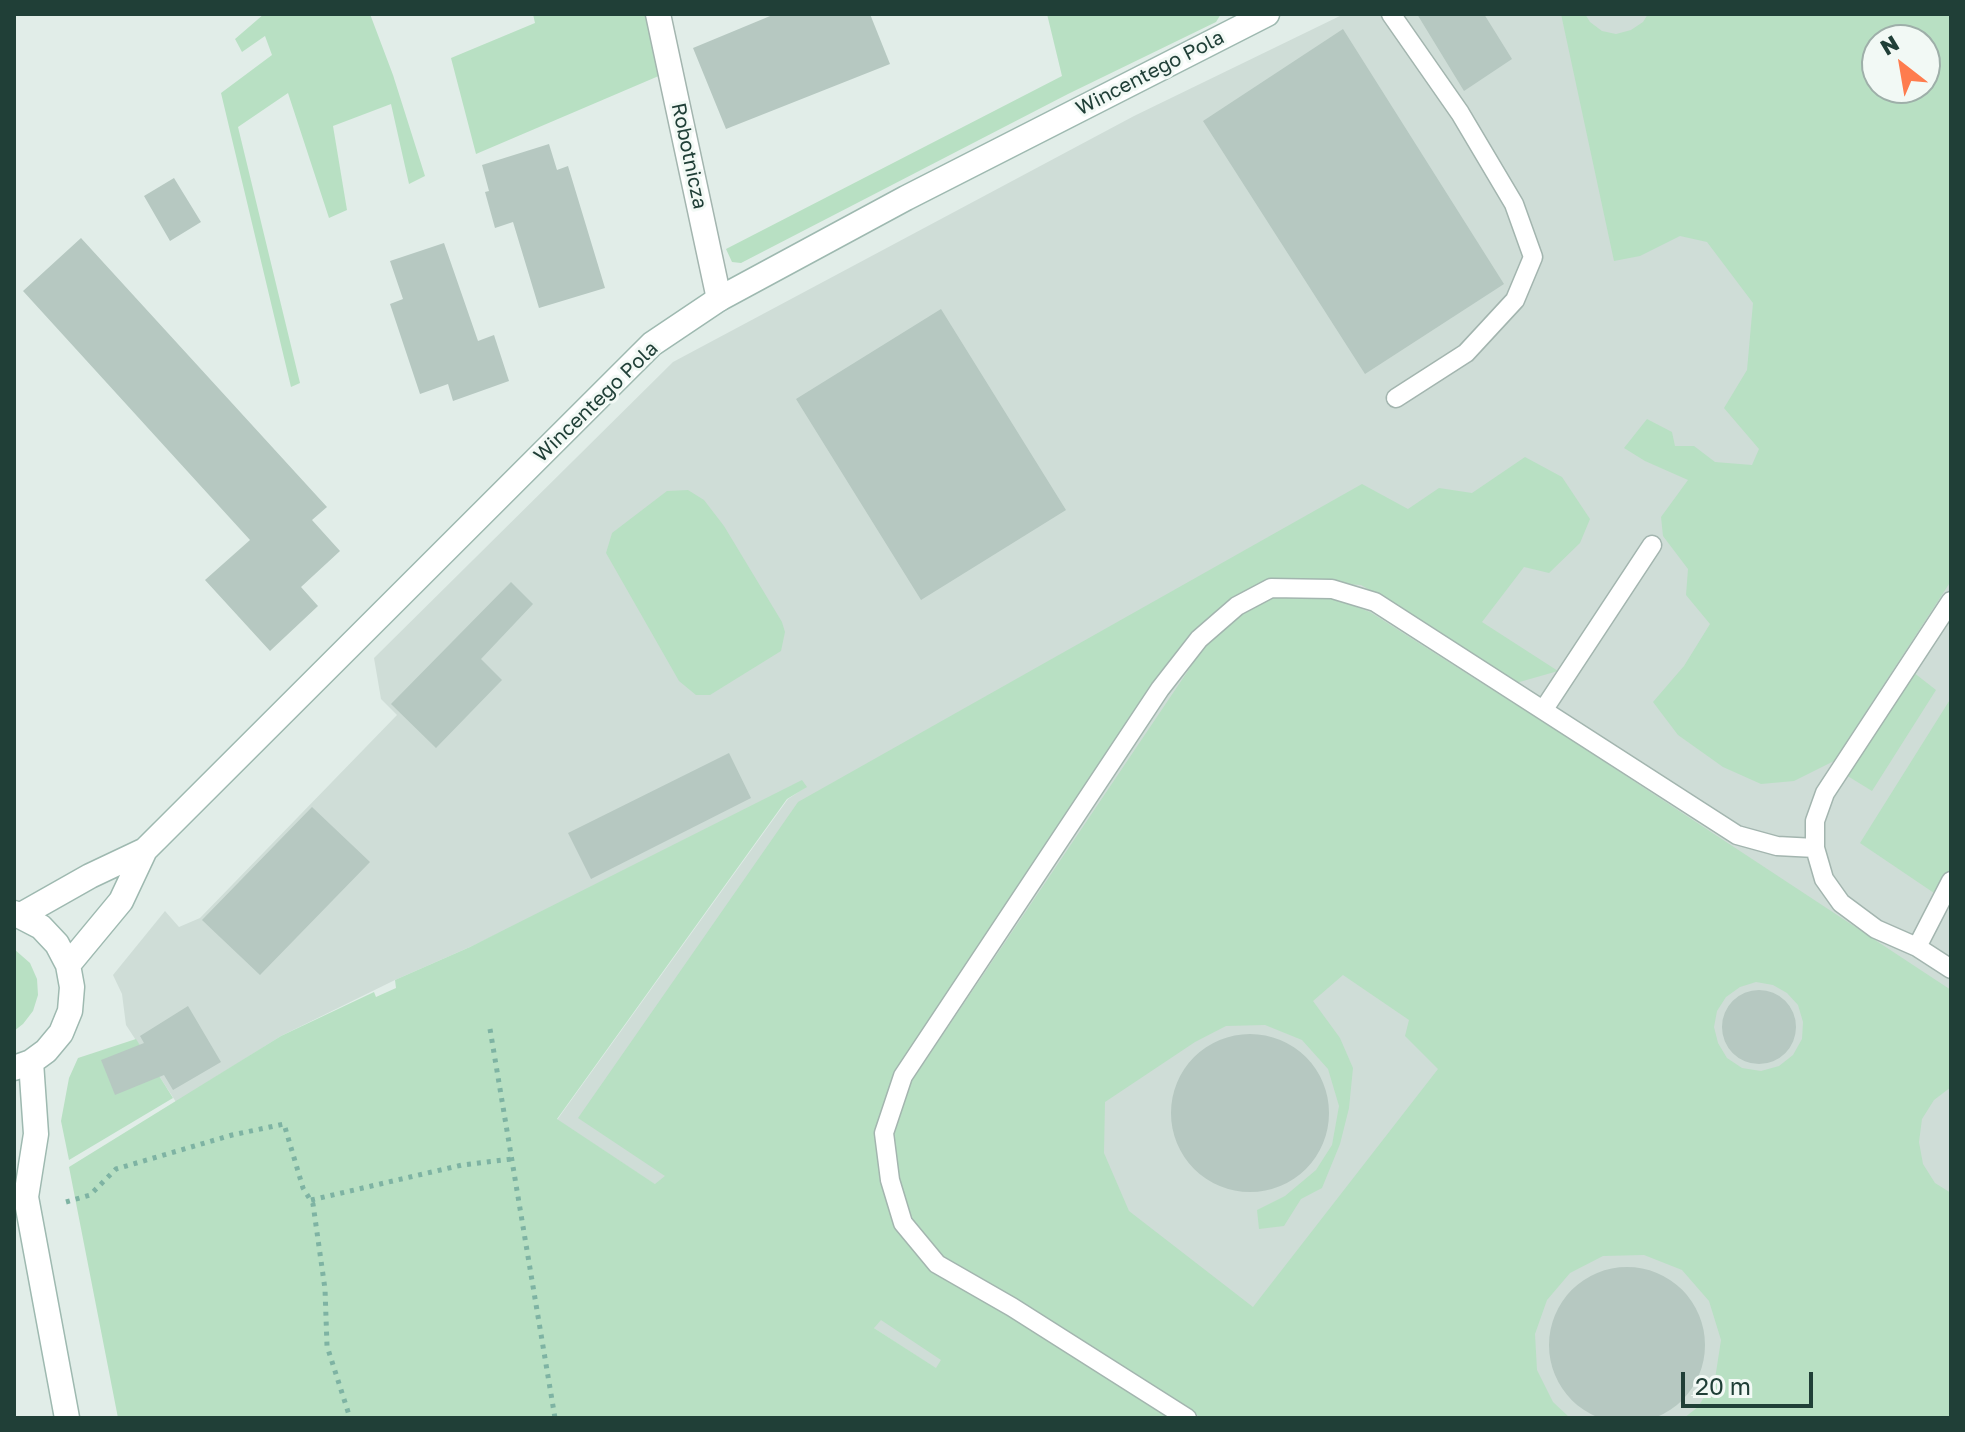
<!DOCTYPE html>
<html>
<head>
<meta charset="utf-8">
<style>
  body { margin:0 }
  #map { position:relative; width:1965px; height:1432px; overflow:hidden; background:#e1ede8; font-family:"Golos Text",sans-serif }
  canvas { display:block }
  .frame { position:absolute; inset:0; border:16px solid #203f37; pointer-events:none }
  .north { position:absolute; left:1861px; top:24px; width:80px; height:80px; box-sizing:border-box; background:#f2f9f5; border:2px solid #9eafa9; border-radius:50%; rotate:329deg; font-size:22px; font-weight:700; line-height:32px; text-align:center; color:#203f37 }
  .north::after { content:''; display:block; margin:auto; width:28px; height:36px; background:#fe7c4e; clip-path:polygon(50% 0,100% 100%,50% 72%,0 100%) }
  .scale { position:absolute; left:1681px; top:1372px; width:132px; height:36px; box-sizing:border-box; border:4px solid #203f37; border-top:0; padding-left:10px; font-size:24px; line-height:28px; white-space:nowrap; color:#203f37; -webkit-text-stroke:6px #f2f9f5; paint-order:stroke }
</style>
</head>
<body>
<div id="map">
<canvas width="1965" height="1432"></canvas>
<div class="frame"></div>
<div class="north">N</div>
<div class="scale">20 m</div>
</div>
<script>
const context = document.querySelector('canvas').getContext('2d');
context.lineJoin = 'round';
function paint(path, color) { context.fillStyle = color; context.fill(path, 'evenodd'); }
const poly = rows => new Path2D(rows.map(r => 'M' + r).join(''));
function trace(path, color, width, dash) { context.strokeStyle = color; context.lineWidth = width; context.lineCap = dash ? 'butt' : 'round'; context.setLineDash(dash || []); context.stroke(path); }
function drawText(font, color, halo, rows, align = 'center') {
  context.font = font + ' "Golos Text",sans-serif'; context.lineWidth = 6; context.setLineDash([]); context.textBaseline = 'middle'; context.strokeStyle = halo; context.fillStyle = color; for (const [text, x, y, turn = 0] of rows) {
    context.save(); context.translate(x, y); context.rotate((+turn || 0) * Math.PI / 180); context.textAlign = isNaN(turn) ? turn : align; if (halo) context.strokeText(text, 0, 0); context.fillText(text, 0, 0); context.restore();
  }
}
const built = poly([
  [1344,14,1951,14,1951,1418,1011,1418,557,1120,788,799,806,787,470,947,395,980,281,1036,176,1102,126,1025,122,994,113,975,165,911,179,927,200,918,397,715,381,699,374,658,673,362,1134,116],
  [1877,40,1925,40,1925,88,1877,88]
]);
const green = poly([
  [264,14,370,14,393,75,425,176,409,184,391,104,333,126,347,210,329,218,288,93,238,127,300,383,291,387,221,93,272,55,265,36,242,52,235,39],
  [533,14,648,14,661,75,476,154,451,58,535,23],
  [1047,14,1221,14,1216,22,1068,94,741,263,732,262,726,249,1062,76],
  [1561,14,1585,14,1590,22,1602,31,1616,34,1631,30,1643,22,1648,14,1951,14,1951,581,1834,761,1794,781,1761,784,1723,767,1678,735,1653,702,1684,666,1710,624,1686,595,1688,569,1663,536,1661,517,1688,480,1645,461,1624,448,1647,419,1672,432,1675,446,1694,446,1715,462,1752,465,1759,449,1724,408,1747,370,1753,303,1707,242,1680,236,1640,256,1614,261],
  [1877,40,1925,40,1925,88,1877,88],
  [1525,457,1562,477,1590,519,1580,543,1549,573,1524,567,1482,622,1558,671,1516,683,1434,628,1361,585,1274,580,1232,598,1191,633,1155,683,896,1075,879,1134,899,1227,1008,1313,1172,1418,118,1418,69,1167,281,1036,374,992,376,997,396,988,395,980,470,947,802,780,807,787,787,799,557,1119,655,1184,665,1176,578,1118,798,802,1362,484,1408,509,1439,488,1472,493],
  [881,1320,941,1360,936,1368,874,1328],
  [688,490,704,500,724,526,782,622,785,632,781,651,710,695,696,695,679,681,606,553,612,533,667,491],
  [1273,596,1332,598,1370,612,1576,743,1951,990,1951,1087,1934,1100,1922,1119,1919,1142,1923,1164,1935,1183,1951,1193,1951,1418,1684,1418,1698,1407,1715,1379,1721,1340,1709,1301,1682,1270,1644,1255,1603,1256,1570,1273,1547,1300,1535,1334,1537,1370,1553,1402,1570,1418,1202,1418,943,1258,911,1218,898,1179,893,1132,911,1082,1206,644,1241,612],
  [1343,975,1409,1020,1405,1036,1438,1069,1253,1307,1129,1211,1104,1153,1105,1102,1195,1042,1226,1026,1265,1025,1302,1040,1328,1069,1339,1106,1332,1145,1316,1170,1285,1196,1257,1210,1259,1229,1284,1226,1301,1199,1322,1188,1340,1144,1349,1108,1353,1068,1340,1038,1313,1001],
  [1756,982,1773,985,1787,993,1798,1005,1803,1022,1802,1039,1793,1055,1779,1066,1761,1071,1742,1068,1727,1058,1718,1043,1714,1027,1717,1011,1726,997,1740,987],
  [1913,672,1936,690,1872,791,1846,775],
  [1951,698,1951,866,1937,895,1860,843],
  [14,949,30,963,37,979,38,995,33,1011,23,1024,14,1031],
  [136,1039,173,1098,69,1160,61,1121,69,1078,78,1058]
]);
const building = poly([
  [775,14,870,14,890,64,726,129,693,48],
  [1417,14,1484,14,1512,59,1464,91],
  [1343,29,1504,284,1365,374,1203,121],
  [549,144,557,170,568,166,605,288,539,308,513,222,495,228,485,192,489,191,482,165],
  [174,178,201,222,170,241,144,196],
  [81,238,327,507,312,520,340,551,301,587,318,606,270,651,205,580,250,540,23,291],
  [444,243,478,341,494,335,509,381,453,401,448,384,420,394,390,304,403,299,390,261],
  [941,309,1066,510,921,600,796,399],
  [511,582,533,604,481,659,502,680,436,748,391,704],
  [729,753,751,798,591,879,568,833],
  [312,807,370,862,260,975,202,920],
  '1722 1027a37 37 0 1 1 74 0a37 37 0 1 1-74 0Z',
  [188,1006,221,1062,173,1090,164,1075,115,1095,101,1060,144,1043,140,1036],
  '1171 1113a79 79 0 1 1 158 0a79 79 0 1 1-158 0Z',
  '1549 1345a78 78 0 1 1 156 0a78 78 0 1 1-156 0Z'
]);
const path = poly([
  [490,1029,555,1418],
  [311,1200,462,1165,512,1159],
  [66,1202,90,1195,116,1169,232,1135,284,1124,303,1188,313,1204,325,1289,327,1346,350,1418]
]);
const lane = poly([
  [1391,14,1460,113,1514,204,1533,257,1515,300,1466,353,1396,398],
  [1951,601,1825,793,1815,821,1815,848,1824,879,1841,903,1876,929,1917,947,1951,969],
  [1544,709,1652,545],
  [1917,947,1951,881],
  [1187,1418,1012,1307,937,1264,903,1223,890,1180,884,1133,903,1076,1160,689,1199,639,1237,606,1271,588,1332,589,1375,602,1737,835,1777,846,1815,848]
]);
const street = poly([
  [658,14,719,299]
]);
const secondary = poly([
  [14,913,41,927,57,944,68,965,72,987,70,1011,61,1033,46,1051,31,1062,14,1068],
  [21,915,90,876,145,850,652,344,719,299,906,198,1267,14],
  [68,965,121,901,145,850],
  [31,1062,36,1134,26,1197,67,1418]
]);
const streetNames = [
  ["Wincentego Pola",1150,73,-27],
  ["Robotnicza",689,156,78],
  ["Wincentego Pola",596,402,-44]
];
paint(built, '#cfddd7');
paint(green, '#b8e0c3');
paint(building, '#b6c8c1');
trace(lane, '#a3b5af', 21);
trace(street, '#a3b5af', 27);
trace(secondary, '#9eb9b0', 27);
trace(path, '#7eb3a3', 5, [4, 6]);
trace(lane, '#fff', 18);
trace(street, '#fff', 24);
trace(secondary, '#fff', 24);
drawText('20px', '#203f37', '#f2f9f5', streetNames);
</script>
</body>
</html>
